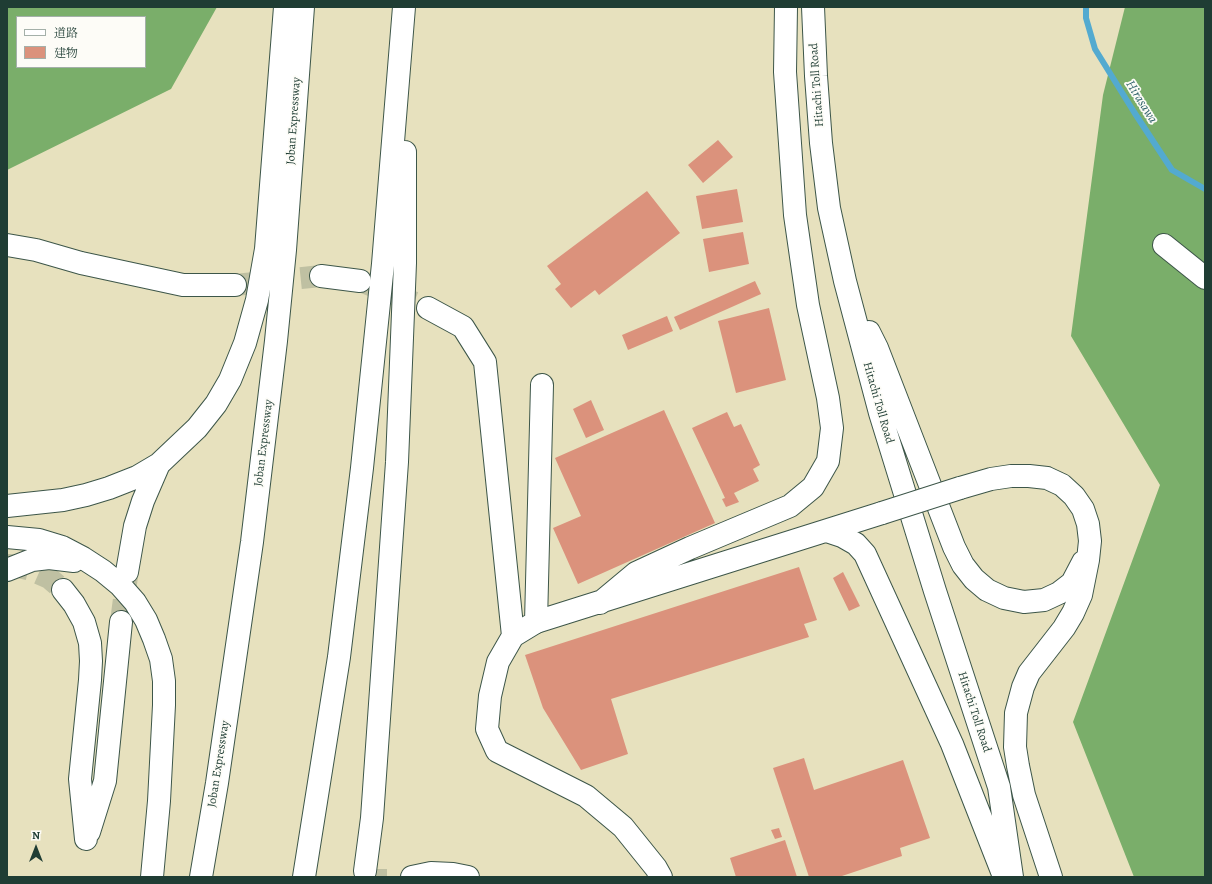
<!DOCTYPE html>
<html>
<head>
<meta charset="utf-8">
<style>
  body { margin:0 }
  #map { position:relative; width:1212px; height:884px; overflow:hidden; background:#e7e1be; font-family:Alegreya,"Noto Serif JP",serif }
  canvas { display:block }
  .frame { position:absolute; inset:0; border:8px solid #1f3d34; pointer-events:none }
  .legend { position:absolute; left:16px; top:16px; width:130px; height:52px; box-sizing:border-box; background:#fdfcf7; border:1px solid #a4b0a9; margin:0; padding:5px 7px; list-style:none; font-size:12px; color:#1f3d34 }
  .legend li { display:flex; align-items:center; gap:8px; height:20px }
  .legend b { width:20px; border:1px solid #a4b0a9 }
  .north { position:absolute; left:16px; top:828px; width:40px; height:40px; -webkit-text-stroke:3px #fdfcf7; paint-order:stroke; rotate:0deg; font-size:11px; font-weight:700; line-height:16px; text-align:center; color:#1f3d34 }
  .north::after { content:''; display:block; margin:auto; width:14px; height:18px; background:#1f3d34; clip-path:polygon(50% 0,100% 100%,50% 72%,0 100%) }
</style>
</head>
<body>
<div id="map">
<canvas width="1212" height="884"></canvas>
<div class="frame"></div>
<ul class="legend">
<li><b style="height:5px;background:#fff"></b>道路</li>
<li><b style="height:11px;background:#db927c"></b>建物</li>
</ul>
<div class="north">N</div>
</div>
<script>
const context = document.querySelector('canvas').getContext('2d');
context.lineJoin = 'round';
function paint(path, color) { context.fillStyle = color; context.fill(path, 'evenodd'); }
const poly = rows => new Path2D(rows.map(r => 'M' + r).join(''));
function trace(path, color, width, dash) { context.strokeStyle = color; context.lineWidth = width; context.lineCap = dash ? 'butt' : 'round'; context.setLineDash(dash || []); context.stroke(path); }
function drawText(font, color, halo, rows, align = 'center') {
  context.font = font + ' Alegreya,serif'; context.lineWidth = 3.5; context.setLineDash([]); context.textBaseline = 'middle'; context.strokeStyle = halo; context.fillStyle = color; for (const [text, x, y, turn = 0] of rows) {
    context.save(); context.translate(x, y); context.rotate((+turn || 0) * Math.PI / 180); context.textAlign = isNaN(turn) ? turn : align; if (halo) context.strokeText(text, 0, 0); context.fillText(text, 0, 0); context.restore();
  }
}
const forest = poly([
  [7,7,217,7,171,89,7,170],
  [17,17,145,17,145,67,17,67],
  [1125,7,1205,7,1205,877,1134,877,1073,722,1160,485,1071,336,1103,95]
]);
const stream = poly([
  [1086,7,1086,18,1095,49,1134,112,1172,170,1205,189]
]);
const building = poly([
  [718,140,733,157,703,183,688,165],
  [737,189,743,222,702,229,696,196],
  [647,191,680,233,599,295,595,290,571,308,555,289,561,284,547,266],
  [743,232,749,264,709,272,703,239],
  [755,281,761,294,680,330,674,317],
  [769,308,786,380,736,393,718,321],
  [667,316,673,331,628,350,622,335],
  [591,400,604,430,586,438,573,409],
  [664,410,715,523,578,584,553,528,581,516,555,458],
  [727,412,734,427,741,424,760,465,753,469,759,481,734,493,739,502,726,507,722,499,725,498,692,428],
  [799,567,817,620,804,624,809,637,611,699,628,754,581,770,543,708,525,655],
  [843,572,860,606,849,611,833,578],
  [804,758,814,790,903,760,930,838,900,848,902,856,839,877,809,877,773,768],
  [779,828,782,837,775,839,771,830],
  [785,840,797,877,736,877,730,858]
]);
const minorTunnel = poly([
  [363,282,428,308],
  [235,285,321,276]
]);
const highwayTunnel = poly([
  [7,565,11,565,31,570,49,578,63,590],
  [121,622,127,576],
  [376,869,376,877]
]);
const minor = poly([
  [7,245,36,250,81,263,183,285,235,285],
  [1164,245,1205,278],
  [321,276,360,281],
  [428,308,463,327,485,362,513,636],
  [542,385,536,622,513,636,498,662,490,696,487,729,497,751,586,796,623,827,656,868,661,877]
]);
const highway = poly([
  [813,7,816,76,821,143,829,208,845,281,880,413,935,591,999,787,1012,877],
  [869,332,877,348,954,547,963,565,974,579,987,590,1004,598,1024,602,1044,600,1059,593,1072,583,1083,562],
  [960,488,991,479,1011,476,1029,476,1047,478,1062,485,1074,496,1083,509,1088,524,1090,541,1088,560,1081,595,1073,613,1064,628,1029,673,1023,687,1016,713,1015,747,1018,766,1024,795,1051,877],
  [7,506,63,500,86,495,109,488,137,477,159,464,197,428,216,404,230,380,245,343,257,300,266,249,285,7],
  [827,531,842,536,856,544,865,554,952,744,1003,874],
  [7,537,39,540,62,547,83,558,103,571,120,585,135,602,146,620,154,639,161,659,164,681,164,705,159,801,152,877],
  [7,570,32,560,49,558,74,561],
  [127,572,135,526,143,501,159,464],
  [63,590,74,604,84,622,90,643,91,661,90,680,80,779,86,839],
  [600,603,636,573,690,548,790,506,813,487,828,461,832,428,828,398,808,305,795,215,785,72,786,7],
  [536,622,882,513],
  [89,832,105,781,121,622],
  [365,871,372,818,397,462,405,263,405,152],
  [201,877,217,783,252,542,276,341,285,250,303,7],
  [304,877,339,657,362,468,383,264,404,7],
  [412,877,431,873,453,874,468,877]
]);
const highwayBridge = poly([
  [882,513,960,488]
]);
const streetNames = [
  ["Hitachi Toll Road",817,85,-94],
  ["Joban Expressway",294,121,-86],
  ["Hitachi Toll Road",878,403,74],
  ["Joban Expressway",264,443,-83],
  ["Hitachi Toll Road",974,712,72],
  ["Joban Expressway",219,764,-81]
];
const waterNames = [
  ["Hirasawa",1141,102,58]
];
paint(forest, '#7aae6a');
trace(stream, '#53aad0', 6);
paint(building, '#db927c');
trace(minorTunnel, '#bfc0a2', 22, [22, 11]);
trace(highwayTunnel, '#bfc0a2', 22, [22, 11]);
trace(minor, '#3d5649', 24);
trace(highway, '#3d5649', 24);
trace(minor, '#fff', 22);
trace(highway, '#fff', 22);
trace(highwayBridge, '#3d5649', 24, []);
trace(highwayBridge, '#fff', 22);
drawText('12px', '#1f3d34', '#fdfcf7', streetNames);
drawText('italic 13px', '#31636b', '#fdfcf7', waterNames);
</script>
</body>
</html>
